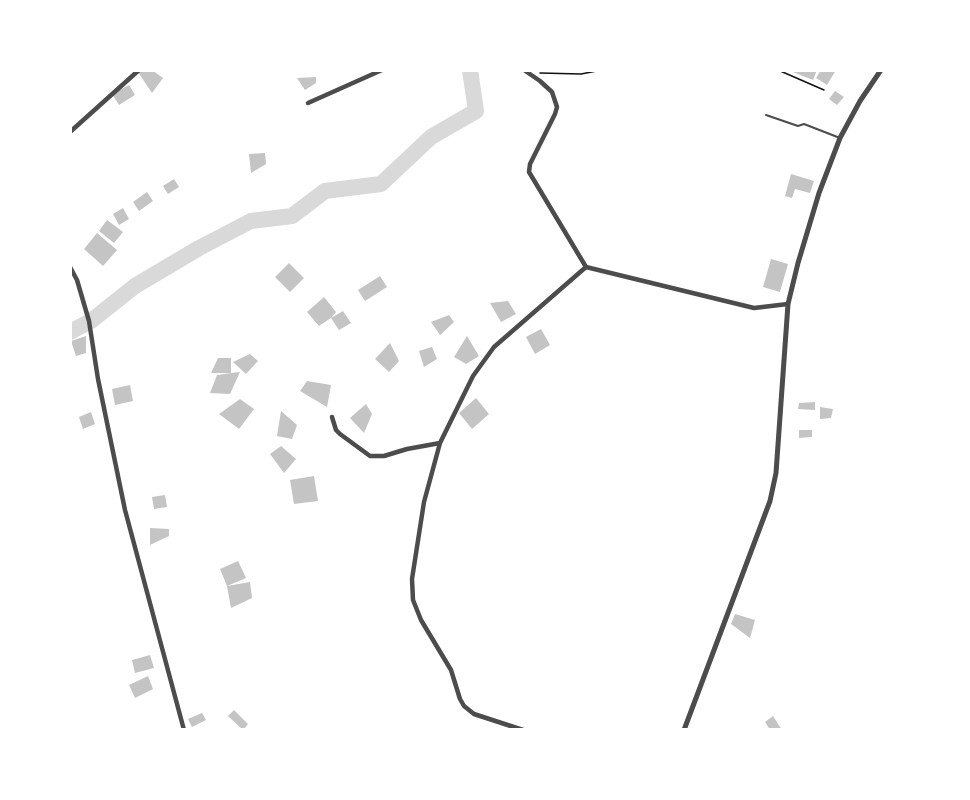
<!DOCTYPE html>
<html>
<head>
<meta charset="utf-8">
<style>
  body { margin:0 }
  #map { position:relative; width:970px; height:800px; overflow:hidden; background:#fff; font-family:Arial,sans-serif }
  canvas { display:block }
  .frame { position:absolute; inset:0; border:72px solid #fff; pointer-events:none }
</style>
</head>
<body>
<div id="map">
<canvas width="970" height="800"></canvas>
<div class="frame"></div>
</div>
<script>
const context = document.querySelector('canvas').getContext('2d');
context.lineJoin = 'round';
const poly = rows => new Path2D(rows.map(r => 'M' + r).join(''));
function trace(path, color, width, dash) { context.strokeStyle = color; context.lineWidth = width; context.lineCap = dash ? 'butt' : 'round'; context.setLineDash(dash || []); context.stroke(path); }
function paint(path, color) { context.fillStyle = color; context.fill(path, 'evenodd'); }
const river = poly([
  [91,321,135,286,199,248,251,221,292,216,325,191,381,184,431,137,476,111,470,70],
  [70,332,87,323]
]);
const building = poly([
  [140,70,152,70,163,78,152,93,138,72],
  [788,70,817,70,813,80],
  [821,70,836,70,827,85,816,78],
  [316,77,316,83,305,90,297,78],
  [129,85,135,95,119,105,112,94],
  [835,91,844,97,837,105,829,99],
  [265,153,266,164,251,173,249,154],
  [791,174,814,181,810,193,795,189,792,198,785,196],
  [174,179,179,187,168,194,163,186],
  [147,192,153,201,139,211,133,202],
  [123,208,129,219,119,225,113,214],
  [107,220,123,232,114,243,99,231],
  [97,233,117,250,103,266,84,249],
  [771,259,788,264,780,292,763,287],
  [289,263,304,278,290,292,275,277],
  [380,276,387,287,365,301,358,290],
  [324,297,336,312,331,318,319,326,307,312],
  [508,301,516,314,501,322,490,303],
  [343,311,351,323,339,330,331,318],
  [449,315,454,322,440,335,431,322],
  [541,329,550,345,535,354,526,337],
  [86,336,86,353,76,356,71,341],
  [467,336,479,356,466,364,454,357],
  [390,343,399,361,389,372,375,359],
  [432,347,437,359,424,367,419,351],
  [250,354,258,361,246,374,233,362],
  [218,358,231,358,231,373,240,372,230,394,210,393,217,375,231,373,211,373],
  [307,381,331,385,327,407,300,391],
  [130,385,133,401,115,405,112,389],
  [476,398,489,414,472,429,459,413],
  [240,399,254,409,239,429,219,414],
  [815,402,815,410,798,409,799,403],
  [366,404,372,414,364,433,350,418],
  [820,407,833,409,831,418,820,419],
  [281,411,297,425,292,439,277,436],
  [91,412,95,424,83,429,79,417],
  [799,430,812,430,812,437,799,438],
  [281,446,296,459,284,473,270,454],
  [314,476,318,501,294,504,290,480],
  [165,495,167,507,154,509,152,497],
  [150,528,169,529,169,536,150,545],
  [238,561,246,578,227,586,220,569],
  [250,582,252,598,231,608,227,586],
  [735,614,755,620,750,638,731,624],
  [150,655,154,668,135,673,132,660],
  [148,676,153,689,135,698,129,685],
  [234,710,248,724,243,730,228,716],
  [202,713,206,720,192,727,188,719],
  [773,716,782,730,770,730,765,722]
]);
const path = poly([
  [778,70,824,90],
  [540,73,581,74,602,70]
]);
const service = poly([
  [766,115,798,126,804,124,840,138]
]);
const minor = poly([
  [524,70,540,81,552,92,557,107,555,114,530,164,529,172,586,267],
  [308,103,382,70],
  [70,132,139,70],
  [70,267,77,280,89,321,98,379,125,510,184,730],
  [332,417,336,430,340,434,370,456,384,456,407,449,440,443],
  [523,730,474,714,464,706,460,699,451,670,421,620,413,600,412,579,424,502,440,443,473,376,494,347,586,267,754,308,788,304]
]);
const tertiary = poly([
  [684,730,770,501,776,473,788,304,798,263,819,193,840,138,860,101,881,70]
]);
trace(river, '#d9d9d9', 16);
paint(building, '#c4c4c4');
trace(path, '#111', 1.5);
trace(service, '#4c4c4c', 2);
trace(minor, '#4c4c4c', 4.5);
trace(tertiary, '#4c4c4c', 5);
</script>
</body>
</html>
